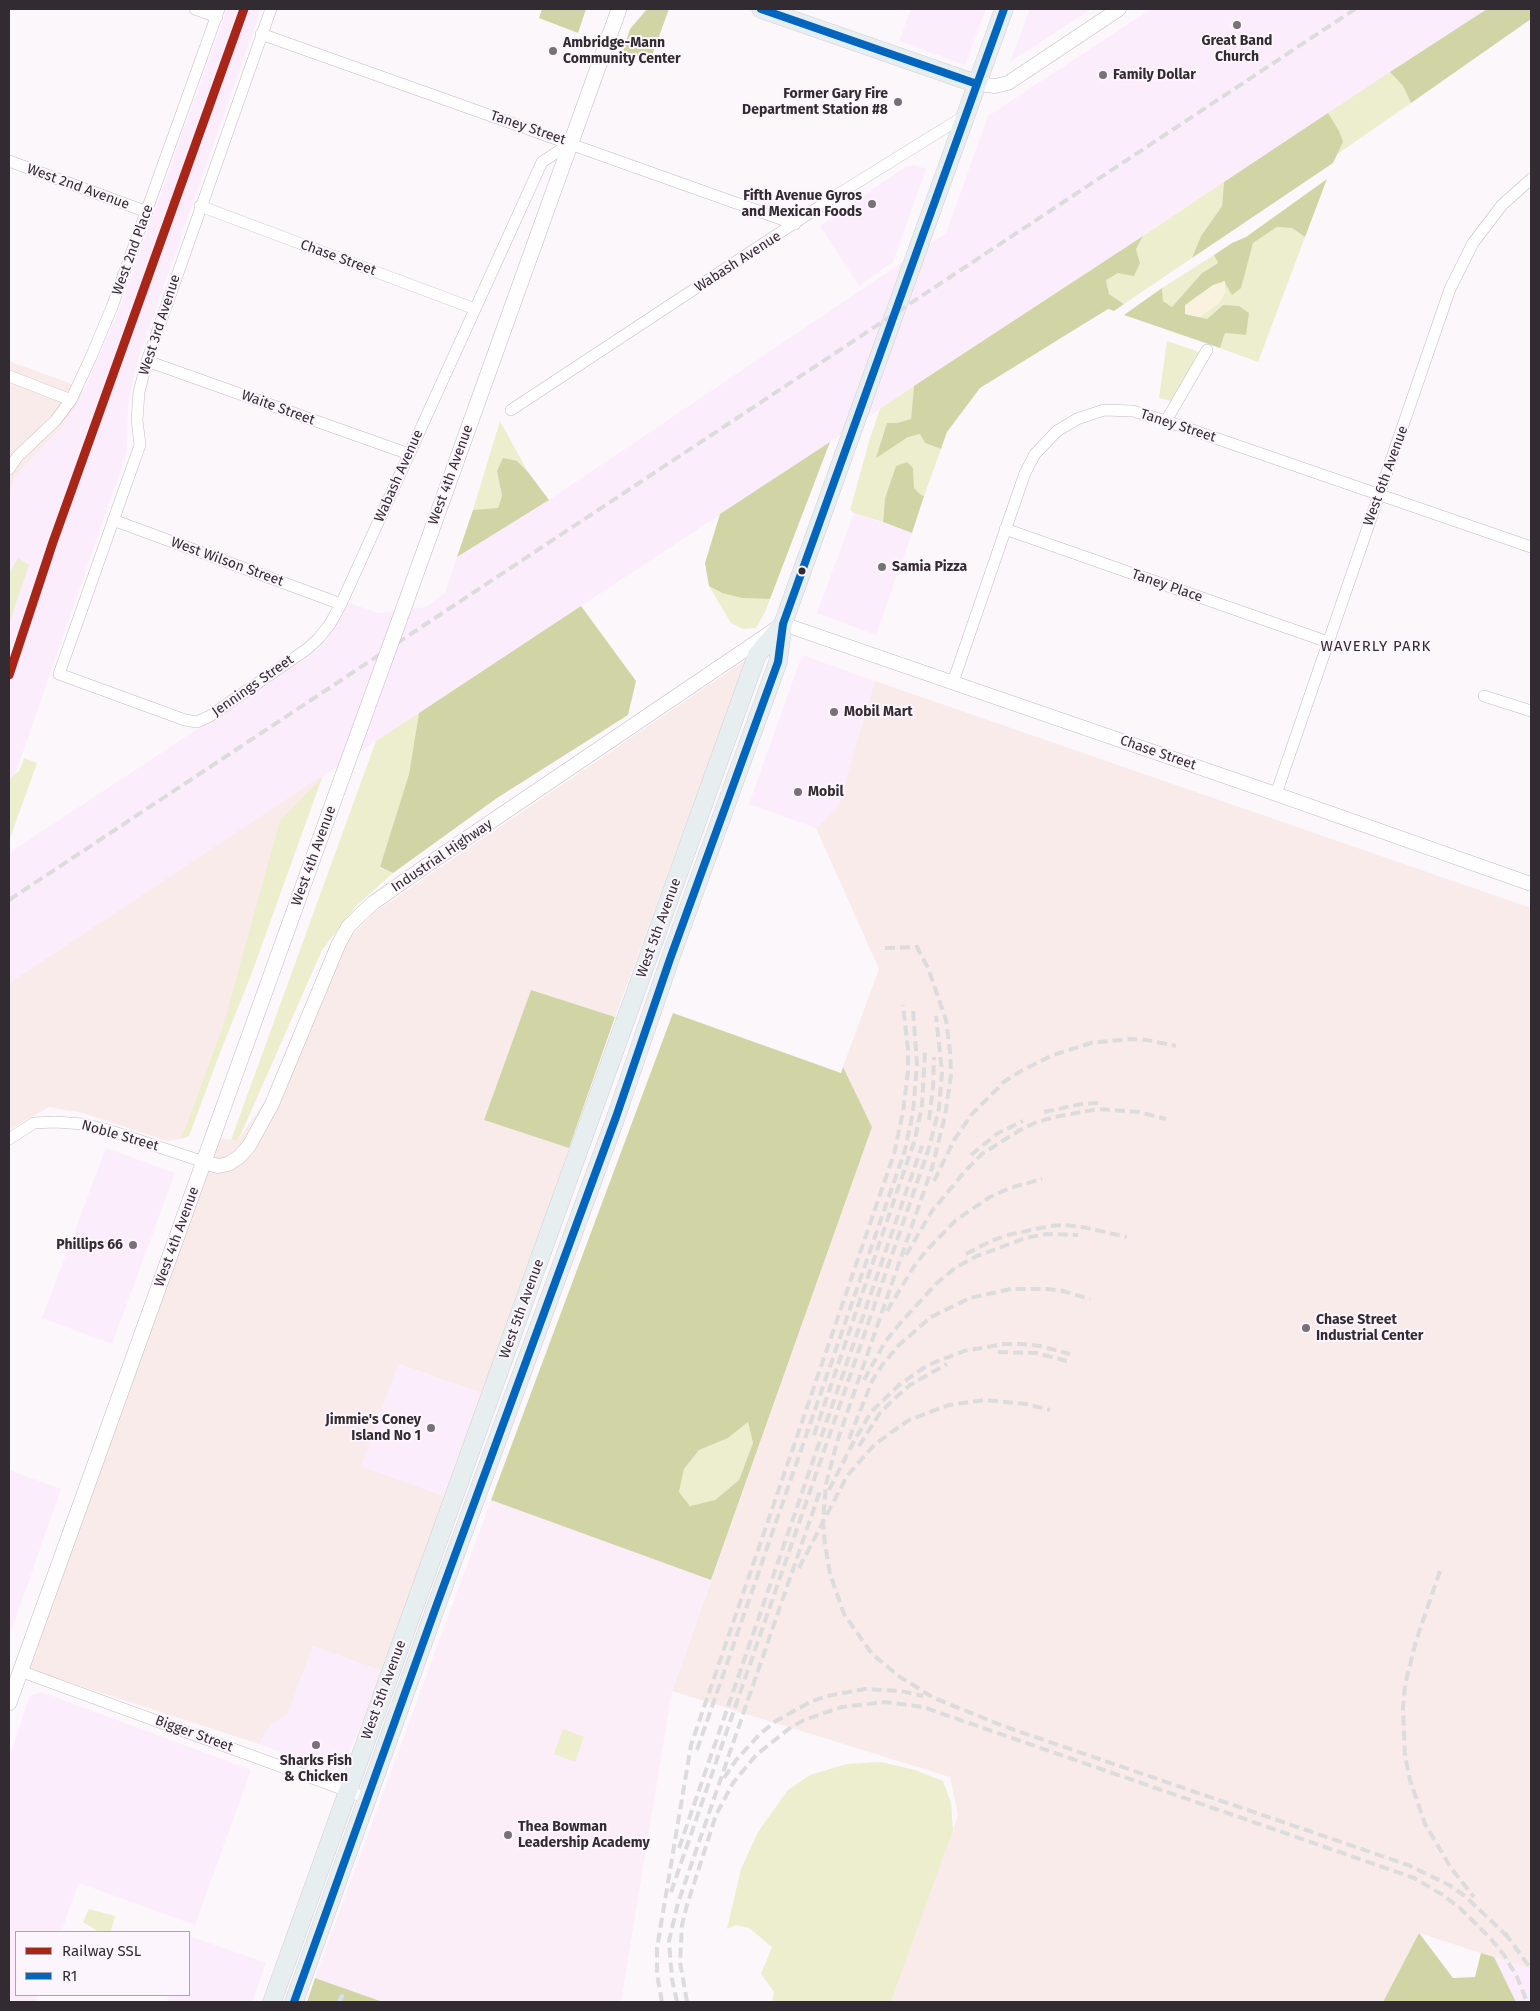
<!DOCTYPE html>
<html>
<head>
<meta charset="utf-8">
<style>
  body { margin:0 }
  #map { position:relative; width:1540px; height:2011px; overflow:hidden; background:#fbf7fb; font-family:"Fira Sans",sans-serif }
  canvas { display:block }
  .frame { position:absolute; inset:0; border:10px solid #322b32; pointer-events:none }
  .legend { position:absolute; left:15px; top:1931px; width:175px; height:65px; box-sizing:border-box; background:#fcf5fd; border:1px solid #aba4ac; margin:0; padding:6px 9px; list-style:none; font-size:15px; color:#322b32 }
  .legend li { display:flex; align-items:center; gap:10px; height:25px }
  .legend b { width:25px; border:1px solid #aba4ac }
</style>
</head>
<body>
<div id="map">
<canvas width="1540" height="2011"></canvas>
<div class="frame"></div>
<ul class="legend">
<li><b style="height:6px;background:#a82618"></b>Railway SSL</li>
<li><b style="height:6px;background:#0065bd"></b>R1</li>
</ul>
</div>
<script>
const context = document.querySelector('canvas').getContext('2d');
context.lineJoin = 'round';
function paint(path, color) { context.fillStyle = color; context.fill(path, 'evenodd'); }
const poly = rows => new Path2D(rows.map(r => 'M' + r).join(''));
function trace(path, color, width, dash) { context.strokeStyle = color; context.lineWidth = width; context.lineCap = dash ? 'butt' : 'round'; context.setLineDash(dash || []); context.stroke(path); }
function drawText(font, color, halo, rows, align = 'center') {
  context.font = font + ' "Fira Sans",sans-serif'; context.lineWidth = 4; context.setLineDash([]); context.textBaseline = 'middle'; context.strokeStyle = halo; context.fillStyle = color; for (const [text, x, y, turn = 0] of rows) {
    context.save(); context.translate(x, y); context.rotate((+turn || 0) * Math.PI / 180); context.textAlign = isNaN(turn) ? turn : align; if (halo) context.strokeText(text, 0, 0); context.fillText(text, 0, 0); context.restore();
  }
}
const built = poly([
  [227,9,261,9,137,362,128,403,127,452,15,775,9,783,9,494,15,476,62,427,80,400,120,307],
  [911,9,986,9,965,65,899,41],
  [1030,9,1091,9,1010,62],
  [1151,9,1487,9,9,983,9,853,313,653,326,640,349,603,378,613,426,607,445,593,457,557,549,500,946,233,988,116],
  [915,165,926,169,893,262,859,286,820,226,905,167],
  [854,513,912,533,876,635,817,613],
  [802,655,875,681,838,808,816,828,749,804],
  [106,1148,175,1173,112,1344,42,1318],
  [397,1364,485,1394,449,1498,361,1466],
  [9,1470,61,1489,9,1637],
  [313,1646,385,1672,342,1767,330,1771,259,1744,271,1725,288,1713],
  [42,1692,251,1770,195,1925,79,1883,61,1932,16,1932,16,1995,38,1995,35,2002,9,2002,9,1757,30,1696],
  [190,1936,266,1963,252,2002,166,2002,169,1995,189,1995,189,1940],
  [1494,1957,1531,1969,1531,2002,1516,2002]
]);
const industrial = poly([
  [9,361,69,383,83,392,77,405,62,427,15,476,9,494],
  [747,659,615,1017,531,990,484,1120,569,1148,485,1394,398,1364,361,1466,449,1498,385,1672,313,1646,288,1713,271,1725,259,1744,25,1668,215,1137,237,1141,298,1055,349,938,375,912],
  [875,681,1531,908,1531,1969,1419,1933,1383,2002,891,2002,958,1815,950,1777,672,1691,872,1127,843,1067,879,969,816,828,838,807],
  [323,775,224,1023,181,1139,167,1141,83,1113,49,1107,9,1130,9,983]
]);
const education = poly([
  [491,1500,711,1580,672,1691,621,2002,383,2002,315,1978]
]);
const green = poly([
  [1390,72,1403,86,1411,103,1336,155,1343,142,1328,113],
  [1224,182,1222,206,1201,236,1192,258,1124,304,1109,294,1106,280,1118,272,1140,263,1136,249,1143,236],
  [1277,227,1292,228,1305,237,1258,362,1220,348,1225,333,1246,335,1223,305,1207,319,1199,317,1219,303,1225,292,1225,281,1248,259,1253,243],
  [1214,255,1218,263,1202,273,1172,307,1163,301,1162,288],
  [1167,341,1199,352,1171,401,1159,398],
  [914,386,911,419,897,423,876,457,908,437,920,434,925,443,941,449,924,496,921,495,914,488,913,469,907,462,896,466,885,498,883,522,854,513,850,510,870,438,880,409],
  [500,421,528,472,517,461,497,471,502,496,498,509,473,510],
  [18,558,29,565,9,624,10,601,9,574],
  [709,586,722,593,742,598,770,599,765,612,756,628,743,629,731,623],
  [419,713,409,774,380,868,393,873,356,906,322,950,241,1134,237,1141,231,1140,376,741],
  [24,758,37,763,9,841,9,784,10,779,19,771],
  [322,778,251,975,221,1050,189,1136,181,1139,224,1023,280,821],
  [748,1422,753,1443,739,1480,715,1500,690,1506,679,1492,684,1469,699,1450,728,1438],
  [563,1729,584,1737,575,1762,554,1754],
  [881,1762,915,1770,943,1781,951,1803,953,1830,891,2002,772,2002,774,1992,761,1974,772,1947,749,1928,736,1925,727,1929,741,1869,758,1832,788,1790,810,1775,847,1764],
  [89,1909,115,1916,111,1931,112,1932,99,1932,83,1922]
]);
const forest = poly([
  [542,9,586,9,578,33,539,18],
  [647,9,669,9,650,61,623,51,630,29],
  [1487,9,1531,9,1531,19,1411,103,1403,86,1390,72],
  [1328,113,1339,131,1343,142,1333,163,1192,258,1201,236,1222,206,1224,182],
  [1327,179,1305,237,1292,228,1277,227,1253,243,1241,288,1232,295,1224,281,1186,314,1207,319,1223,305,1239,306,1249,313,1246,335,1225,333,1220,348,1124,315,1162,288,1163,301,1172,307,1202,273,1218,263,1214,255,1232,243,1246,237],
  [1143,236,1136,249,1140,263,1134,276,1118,273,1106,280,1109,294,1124,304,1114,311,1108,309,980,388,947,432,941,449,925,443,920,434,908,437,876,458,887,423,897,423,911,419,914,386],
  [830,442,770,599,742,598,722,593,709,586,705,563,720,514],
  [503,458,517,461,528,472,549,500,457,557,473,510,498,508,502,496,497,471],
  [907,462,913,468,914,488,921,495,924,496,912,533,883,522,885,498,896,466],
  [581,606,636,681,628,715,497,798,393,873,380,867,409,774,419,713],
  [531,990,615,1017,569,1148,484,1120],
  [673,1013,841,1073,843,1067,872,1127,711,1580,491,1500],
  [748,1422,753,1443,739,1480,715,1500,690,1506,679,1492,684,1469,699,1450,728,1438],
  [1419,1933,1453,1978,1475,1977,1481,1953,1494,1957,1516,2002,1383,2002],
  [315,1978,329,1983,383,2002,307,2002]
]);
const sand = poly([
  [1225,281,1225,292,1219,303,1199,317,1185,314,1185,305,1213,285]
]);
const stream = poly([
  [339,2002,342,1996]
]);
const minor = poly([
  [195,9,217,17],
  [271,9,147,361,139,392,137,420,140,445,59,674,185,720,197,722,210,716,307,649,318,639,330,624,341,604,542,162,571,143],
  [261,34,795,224],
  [9,161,147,212],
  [200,206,475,309],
  [147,361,409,454],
  [9,376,71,400],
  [511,410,837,195,966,115],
  [1166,421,1207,350],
  [9,469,17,457,55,421,71,400,91,357,112,307,219,9],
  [113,520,341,604],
  [1005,529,1328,642],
  [953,682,1025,473,1035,454,1057,431,1077,419,1104,410,1133,411,1166,421,1531,547],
  [1484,696,1531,711],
  [1276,794,1450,289,1473,243,1502,205,1531,179],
  [9,1139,34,1123,55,1122,83,1124,108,1130,204,1162],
  [20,1671,367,1798]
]);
const tertiary = poly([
  [977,84,995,86,1008,83,1119,9],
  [204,1162,218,1166,228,1164,239,1157,249,1146,272,1104,339,943,348,927,360,915,373,903,427,865,783,624,1276,794,1531,884]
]);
const secondary = poly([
  [403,610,619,9],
  [9,1703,343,775]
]);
const primary = poly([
  [761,9,977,84],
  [272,2002,757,655,783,624],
  [294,2002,437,1604,616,1117,670,959,778,662,783,624,1004,9]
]);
const rail = poly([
  [9,900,1355,9],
  [885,948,917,947,928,968,946,1020,950,1051,951,1075,945,1116,932,1168,838,1439,826,1484,823,1521,825,1544,830,1574,844,1614,872,1654,900,1677,934,1698,1006,1727,1408,1865,1449,1885,1465,1896,1508,1937],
  [1044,1112,1081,1104,1098,1103],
  [929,1120,933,1088,934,1057],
  [971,1155,998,1133,1023,1121],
  [934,1181,954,1140,972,1114,1005,1081,1021,1071,1053,1055,1091,1043,1130,1039,1147,1040,1176,1046],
  [966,1254,991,1241,1008,1235,1050,1226,1066,1225,1087,1228,1127,1237],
  [906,1255,932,1211,966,1170,982,1154,1020,1130,1037,1122,1055,1117,1098,1109,1139,1112,1166,1119],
  [887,1311,913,1268,926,1251,956,1220,990,1197,1010,1188,1042,1179],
  [998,1352,1036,1353,1067,1361],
  [864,1380,885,1342,902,1321,937,1283,955,1268,977,1256,1026,1238,1046,1234,1078,1235],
  [814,1435,915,1139,922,1105,925,1052],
  [849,1439,872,1381,883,1364,899,1345,931,1317,970,1298,1011,1289,1047,1289,1063,1291,1090,1299],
  [859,1446,880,1413,895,1398,910,1385,947,1364],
  [829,1490,853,1443,871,1412,899,1385,928,1365,964,1351,1004,1344,1022,1344,1040,1346,1070,1354],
  [799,1568,847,1476,875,1444,909,1420,949,1405,985,1400,1026,1404,1050,1410],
  [1440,1571,1416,1641,1405,1685,1403,1708,1405,1756,1410,1780,1425,1824,1451,1868,1474,1897],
  [697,1750,905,1150,913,1112,917,1064,913,1010],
  [724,1778,736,1760,760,1734,776,1721,810,1702,827,1696,865,1689,901,1691,923,1696],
  [679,1848,922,1146],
  [671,1892,929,1148,939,1108,942,1072,936,1016],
  [1505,1933,1531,1969],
  [662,2002,657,1974,657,1948,691,1745,894,1154,903,1112,908,1071,908,1049,903,1005],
  [677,2002,672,1979,669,1941,678,1903,821,1488],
  [687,2002,680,1962,682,1925,687,1905,716,1815,733,1783,756,1755,790,1728,804,1720,842,1707,885,1702,923,1707,1414,1878,1443,1895,1461,1909,1491,1939,1504,1955,1517,1977,1527,2002]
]);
const secondaryBridge = poly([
  [343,775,403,610]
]);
const bus1 = poly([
  [761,9,977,84],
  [294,2002,437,1604,616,1117,670,959,778,662,783,624,1004,9]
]);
const rail1 = poly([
  [9,675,53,542,244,9]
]);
const markers = [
  [1237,25,5,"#787278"],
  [553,51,5,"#787278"],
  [1103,75,5,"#787278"],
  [898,102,5,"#787278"],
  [872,204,5,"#787278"],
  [882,567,5,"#787278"],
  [802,571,4.5,"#322b32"],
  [834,712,5,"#787278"],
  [798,792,5,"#787278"],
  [133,1245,5,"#787278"],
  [1306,1328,5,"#787278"],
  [431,1428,5,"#787278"],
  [316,1745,5,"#787278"],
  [508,1835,5,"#787278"]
];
const poiNames = [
  ["Great Band",1237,41,"center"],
  ["Church",1237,57,"center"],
  ["Ambridge-Mann",563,43],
  ["Community Center",563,59],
  ["Family Dollar",1113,75],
  ["Former Gary Fire",888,94,"right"],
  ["Department Station #8",888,110,"right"],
  ["Fifth Avenue Gyros",862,196,"right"],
  ["and Mexican Foods",862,212,"right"],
  ["Samia Pizza",892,567],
  ["Mobil Mart",844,712],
  ["Mobil",808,792],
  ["Phillips 66",123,1245,"right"],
  ["Chase Street",1316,1320],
  ["Industrial Center",1316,1336],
  ["Jimmie's Coney",421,1420,"right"],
  ["Island No 1",421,1436,"right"],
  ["Sharks Fish",316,1761,"center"],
  ["& Chicken",316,1777,"center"],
  ["Thea Bowman",518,1827],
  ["Leadership Academy",518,1843]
];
const streetNames = [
  ["Taney Street",528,128,19],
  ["West 2nd Avenue",78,187,20],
  ["West 2nd Place",133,250,-70],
  ["Chase Street",338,258,20],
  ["Wabash Avenue",738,262,-33],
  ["West 3rd Avenue",160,325,-72],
  ["Waite Street",278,408,20],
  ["Taney Street",1178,426,18],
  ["West 4th Avenue",451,475,-70],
  ["Wabash Avenue",399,476,-66],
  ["West 6th Avenue",1386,476,-70],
  ["West Wilson Street",227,562,20],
  ["Taney Place",1167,586,19],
  ["Jennings Street",253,686,-35],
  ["Chase Street",1158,753,19],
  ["West 4th Avenue",314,856,-70],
  ["Industrial Highway",442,856,-34],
  ["West 5th Avenue",659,928,-70],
  ["Noble Street",120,1136,16],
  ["West 4th Avenue",177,1237,-70],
  ["West 5th Avenue",522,1309,-70],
  ["West 5th Avenue",384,1690,-70],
  ["Bigger Street",194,1734,20]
];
const neighbourhoodNames = [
  ["WAVERLY PARK",1376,647]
];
paint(built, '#fcedfd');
paint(industrial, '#f8ebea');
paint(education, '#fceef8');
paint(green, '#eceece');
paint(forest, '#d1d5a5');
paint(sand, '#f9f2df');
trace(stream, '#d5e1f7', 4);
trace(minor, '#c2bdc2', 12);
trace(tertiary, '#c2bdc2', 15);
trace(secondary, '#c2bdc2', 16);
trace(primary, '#d4d1d4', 19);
trace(minor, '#fefefe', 11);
trace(tertiary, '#fefefe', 14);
trace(secondary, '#fefefe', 15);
trace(primary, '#e6eeef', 18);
trace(rail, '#dddcdd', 4, [10, 5]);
trace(secondaryBridge, '#c2bdc2', 16, []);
trace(secondaryBridge, '#fefefe', 15);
trace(bus1, '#0065bd', 8);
trace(rail1, '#a82618', 9);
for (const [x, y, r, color] of markers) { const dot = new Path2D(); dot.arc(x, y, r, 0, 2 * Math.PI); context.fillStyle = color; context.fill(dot); trace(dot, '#fcf5fd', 2); }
drawText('bold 14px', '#322b32', '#fcf5fd', poiNames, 'left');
drawText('14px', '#322b32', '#fcf5fd', streetNames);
context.letterSpacing = '1px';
drawText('15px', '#322b32', '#fcf5fd', neighbourhoodNames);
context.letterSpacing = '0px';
</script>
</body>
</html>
